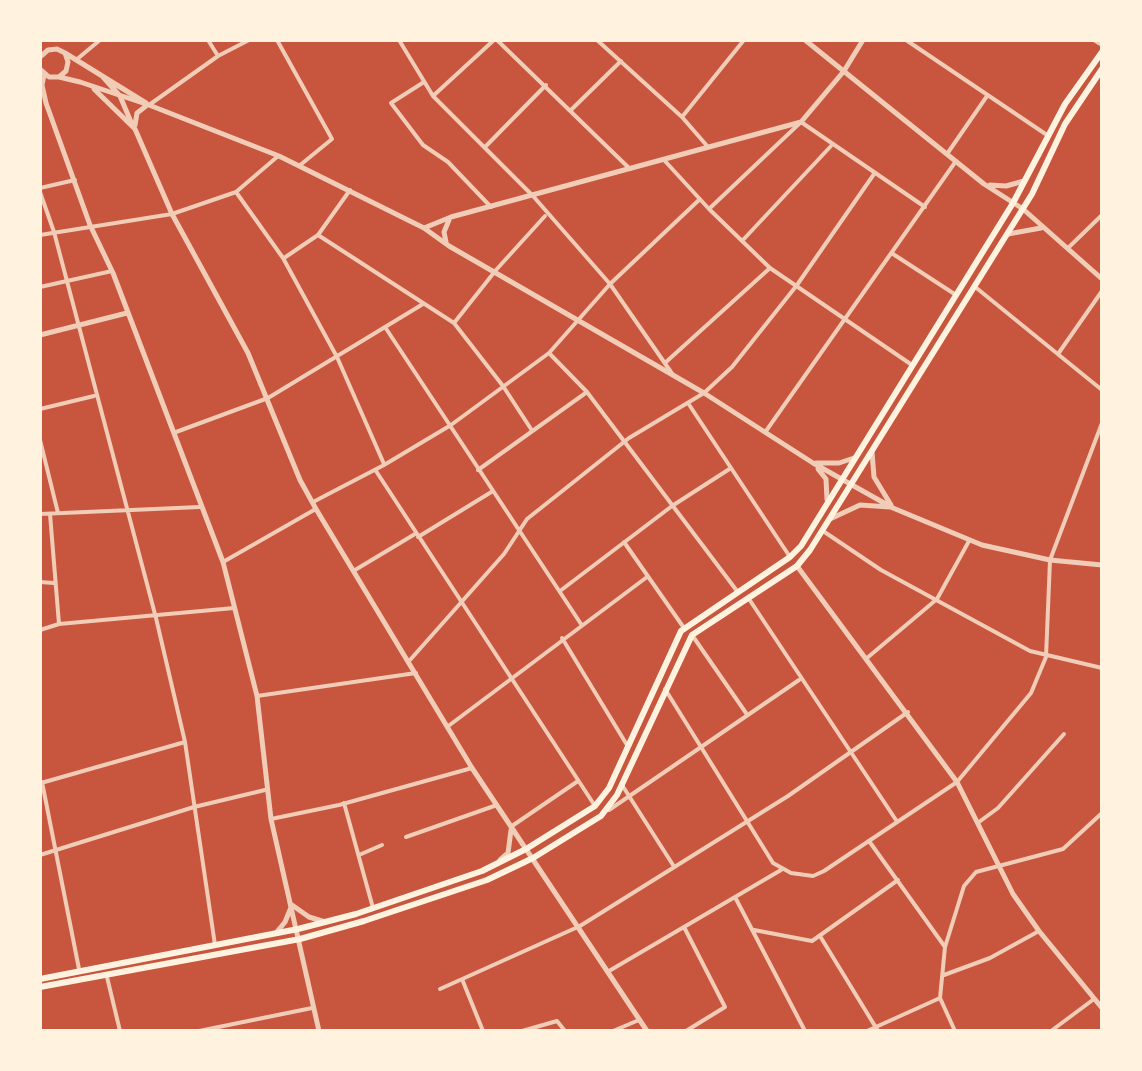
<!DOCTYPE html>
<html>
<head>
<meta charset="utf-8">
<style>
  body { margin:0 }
  #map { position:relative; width:1142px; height:1071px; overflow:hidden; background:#c8553d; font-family:"Fira Sans",sans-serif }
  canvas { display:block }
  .frame { position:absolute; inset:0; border:42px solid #fff3e0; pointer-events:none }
</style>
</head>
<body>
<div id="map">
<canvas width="1142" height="1071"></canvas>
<div class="frame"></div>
</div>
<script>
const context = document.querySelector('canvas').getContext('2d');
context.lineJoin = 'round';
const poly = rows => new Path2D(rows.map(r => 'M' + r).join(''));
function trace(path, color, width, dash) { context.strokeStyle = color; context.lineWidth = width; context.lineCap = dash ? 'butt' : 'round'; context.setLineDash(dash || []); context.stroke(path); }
const minor = poly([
  [208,40,218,56],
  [277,40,332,139,299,166],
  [399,40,433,96,533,196,610,284,673,375],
  [497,40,630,169],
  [597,40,682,117,708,147],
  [906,40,1047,135],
  [1094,40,1102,45],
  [76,60,100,40],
  [424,82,391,103,423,145,448,162,491,207],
  [433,96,494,40],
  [149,105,218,56,249,40],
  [571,110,621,61],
  [682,117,744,40],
  [486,146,546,85],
  [947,154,987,96],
  [664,160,709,209,770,268,912,365],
  [40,188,75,180],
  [40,192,54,232,156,618,185,742,215,945],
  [236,192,283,258,337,357,384,464],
  [710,208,801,122,925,207],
  [40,235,172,214,236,192,277,157],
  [318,235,454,323,503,386,531,429],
  [742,241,831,146],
  [1068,248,1102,215],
  [893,254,956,295],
  [284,258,318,235,350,190],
  [974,286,1102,390],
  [40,287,112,271],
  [454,323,496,270,545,216],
  [385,327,581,624],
  [549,353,587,392,737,591],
  [1058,354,1102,291],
  [666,362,770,268],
  [688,403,790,557],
  [40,409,94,396],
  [766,431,956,161],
  [176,432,268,398,423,304],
  [40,440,58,513],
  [478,470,587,392],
  [376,471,595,806],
  [313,502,384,465,451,425,549,353,610,284,700,199],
  [40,514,200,507],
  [50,514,59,624],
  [823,531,881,570,1030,651,1102,668],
  [418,537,493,491],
  [624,542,684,628],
  [223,562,314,510],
  [355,570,415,534],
  [40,582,54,583],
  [560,591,672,506,731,468],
  [749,599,896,820],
  [40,630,59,624,234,608],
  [692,635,746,713],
  [562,638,627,745],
  [867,658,937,599,969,541],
  [410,660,504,554,527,519,629,438,704,393,732,367,797,285,874,174],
  [665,689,773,863,791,873,813,876,824,871,957,782,1031,693,1046,657,1050,560,1102,423],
  [257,696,416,673],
  [447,727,647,577],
  [42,782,79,969],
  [41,783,185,742],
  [622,785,673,865],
  [344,803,373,908],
  [609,810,799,680],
  [271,819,339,805,472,768],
  [979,822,998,808,1064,734],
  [512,826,578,781],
  [406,837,497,805],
  [869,841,945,947],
  [40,855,194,807,265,790],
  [359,855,382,845],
  [735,897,805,1031],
  [684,927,725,1007,686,1031],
  [754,930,812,941,898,880],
  [820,936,878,1031],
  [609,971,781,870],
  [944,975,990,958,1039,931],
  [107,977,120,1031],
  [462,979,483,1031],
  [440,989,580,926,788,796,908,712],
  [199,1031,312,1008],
  [522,1031,557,1021,565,1031],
  [613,1031,639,1020],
  [867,1031,940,998],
  [955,1031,940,998,945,947,964,886,976,872,1063,849,1102,813],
  [1051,1031,1094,999]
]);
const tertiary = poly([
  [805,40,984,184,1023,209,1102,279],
  [65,53,146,103],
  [40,57,48,50,57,49,65,53,68,62,66,71,59,77,49,77,40,69],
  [44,75,42,85,46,103,90,225,113,273,223,562,257,696,271,819,319,1031],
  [59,77,80,82],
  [103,77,120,96,131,122],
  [80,82,149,105,279,156,424,228,449,246,704,393,813,463,893,508,982,545,1050,560,1102,565],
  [94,89,135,129,172,214,248,353,300,480,316,509,472,768,647,1031],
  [135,125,137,113,146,106],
  [990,185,1006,186,1024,181],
  [424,228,451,217,801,122,844,71,863,40],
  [1008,234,1041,228],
  [446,242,444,232,449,220],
  [40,335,127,313],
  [872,452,874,477,891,505],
  [816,463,839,463,854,458],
  [818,469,826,479,827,500],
  [830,519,860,505,890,507],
  [797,566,957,782,1013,894,1039,931,1102,1008],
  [500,860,508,853,511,830],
  [276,933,285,922,292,905,309,917,322,921]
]);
const secondary = poly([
  [40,979,298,929,356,914,482,871,526,849,595,806,609,788,681,631,790,557,801,546,1013,203,1065,104,1102,52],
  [40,987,300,939,364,921,487,880,533,858,601,816,617,795,692,635,797,566,810,550,1032,194,1065,124,1102,69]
]);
trace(minor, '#f1ccb7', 4);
trace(tertiary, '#f1ccb7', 5);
trace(secondary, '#fff3e0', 6);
</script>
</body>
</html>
